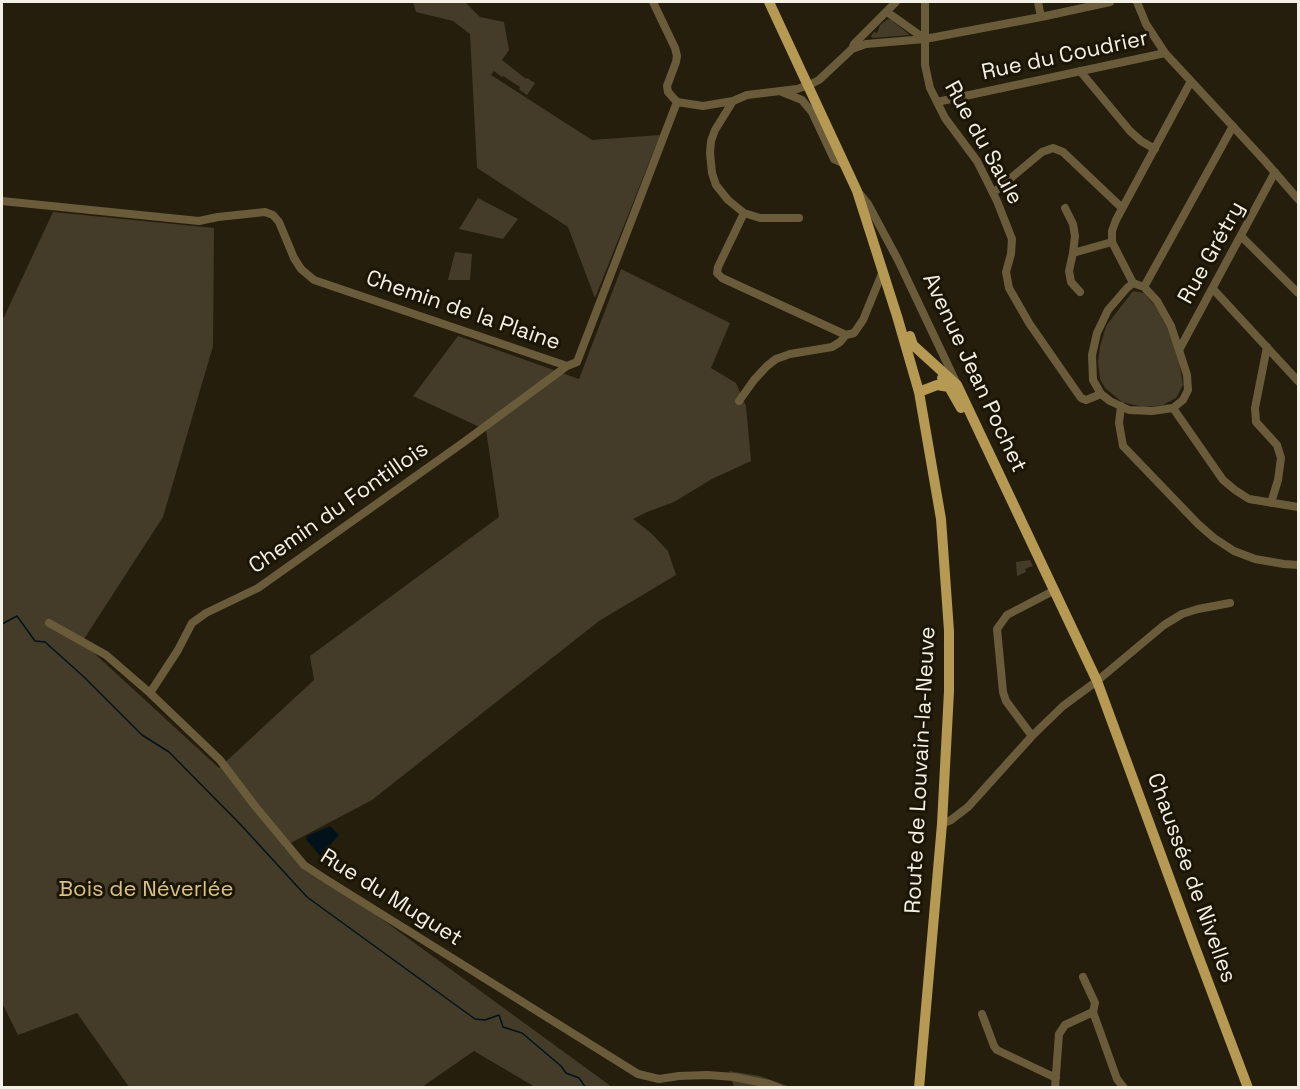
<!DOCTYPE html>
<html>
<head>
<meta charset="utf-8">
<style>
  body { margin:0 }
  #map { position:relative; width:1300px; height:1089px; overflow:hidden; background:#251e0d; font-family:"Space Grotesk",sans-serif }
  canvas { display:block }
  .frame { position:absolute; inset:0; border:3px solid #f5f0e5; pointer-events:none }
</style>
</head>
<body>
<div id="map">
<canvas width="1300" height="1089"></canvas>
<div class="frame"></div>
</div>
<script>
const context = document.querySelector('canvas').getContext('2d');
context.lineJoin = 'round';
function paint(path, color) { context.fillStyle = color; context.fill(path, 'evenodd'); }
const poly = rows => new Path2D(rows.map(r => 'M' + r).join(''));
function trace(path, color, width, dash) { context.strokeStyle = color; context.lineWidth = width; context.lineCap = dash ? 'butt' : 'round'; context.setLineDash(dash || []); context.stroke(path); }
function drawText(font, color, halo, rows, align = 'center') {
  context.font = font + ' "Space Grotesk",sans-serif'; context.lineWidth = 6; context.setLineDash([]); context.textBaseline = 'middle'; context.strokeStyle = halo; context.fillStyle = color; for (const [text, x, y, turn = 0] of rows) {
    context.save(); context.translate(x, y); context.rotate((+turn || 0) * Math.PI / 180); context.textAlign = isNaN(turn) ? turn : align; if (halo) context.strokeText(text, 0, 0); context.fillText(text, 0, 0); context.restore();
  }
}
const green = poly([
  [413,2,465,2,480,17,504,22,509,50,502,60,526,79,527,78,535,83,527,95,519,89,520,87,503,76,502,77,494,71,491,75,592,140,660,135,595,298,568,227,477,168,470,34,453,21,416,12],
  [888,19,891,20,910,35,873,38,871,36,874,32,877,33,880,25],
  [478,198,518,219,503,239,459,229],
  [53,212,214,228,213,346,163,517,82,642,219,768,314,680,310,656,499,517,486,430,413,396,458,336,579,379,621,269,730,323,711,368,736,383,746,406,751,461,712,479,674,502,647,512,633,519,651,533,668,551,676,575,599,621,372,800,283,847,612,1087,535,1087,474,1051,422,1087,129,1087,77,1013,18,1035,2,1003,2,318,4,317],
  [455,252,472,254,470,280,448,280],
  [1133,291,1144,293,1155,306,1169,331,1178,356,1183,385,1176,398,1163,405,1143,407,1122,402,1105,388,1100,379,1098,362,1100,347,1106,326],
  [1030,560,1033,566,1025,569,1026,572,1017,576,1016,562],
  [729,1071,760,1076,791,1087,734,1087]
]);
const water = poly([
  [330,826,339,835,320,856,306,839,307,836]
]);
const stream = poly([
  [2,624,17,616,35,641,45,642,84,677,142,735,169,752,241,825,307,897,475,1019,485,1020,499,1015,503,1027,522,1033,561,1066,566,1073,579,1078,586,1088]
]);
const minor = poly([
  [653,2,675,48,677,56,676,62,667,86,668,92,677,102],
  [925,2,925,65,930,88,945,118,977,161,997,201,1012,239,1011,254,1006,272,1009,288,1029,323,1081,398,1086,400,1101,394],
  [1038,2,1041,17],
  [1137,2,1146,24,1165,53,1264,160,1298,199],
  [887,12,925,39],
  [852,49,866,44,925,39,1041,17,1110,2],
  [1080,71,1130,131,1141,141,1155,149],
  [782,92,802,100,806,105,812,112,834,159,845,164],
  [733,101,715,130,711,141,710,153,712,173,716,185,728,200,744,213,760,218,799,218],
  [677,102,703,106,733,101,747,95,797,89,809,85,819,80,852,49,854,44,896,2],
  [937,102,1165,53],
  [993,193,1042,152,1053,148,1063,152,1122,208],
  [860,194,868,204,898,260,956,382],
  [2,201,199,221,218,217,265,212,273,215,279,222,294,258,301,269,314,280,567,366],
  [1065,208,1073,224,1075,236,1073,253,1069,271,1071,282,1080,292],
  [744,213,718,267,717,273,722,278,846,335],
  [1241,236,1298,293],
  [1073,253,1112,242],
  [1133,283,1144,287,1157,301,1171,326,1179,350,1187,375,1188,390,1183,400,1173,408,1152,411,1129,410,1110,401,1101,394,1093,380,1092,355,1097,333,1108,310,1127,288,1133,283],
  [1133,283,1112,242,1112,231,1116,220,1191,81],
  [1144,287,1233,126],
  [1213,289,1298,381],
  [1267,347,1255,408,1256,422,1277,445,1281,458,1278,480,1271,503],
  [1179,350,1275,172],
  [739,401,754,380,767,366,776,359,790,354,832,347,840,342,846,335,854,333,863,320,883,271],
  [1121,406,1119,423,1123,446,1198,524,1214,538,1234,551,1255,559,1284,564,1298,565],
  [1173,408,1223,480,1235,490,1249,499,1298,507],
  [49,623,106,655,150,693,220,760,255,806,304,865,327,880,638,1074,659,1079,679,1076,708,1075,734,1077,769,1084,779,1088],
  [150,693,178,650,192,623,206,613,258,588,464,442,567,366,577,362,677,102],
  [1032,736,1006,701,1003,692,997,629,1007,615,1055,590],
  [942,824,951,820,968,807,1032,736,1063,706,1097,681,1164,625,1182,614,1198,609,1230,603],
  [1083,977,1095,1003,1093,1012,1117,1079,1124,1088],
  [982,1014,994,1046,997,1050,1056,1078],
  [1055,1088,1059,1034,1065,1025,1093,1012]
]);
const major = poly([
  [769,2,857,191,897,316,919,392,941,519,949,631,949,691,942,824,919,1088],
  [910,336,913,345,957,385,1097,681,1190,934,1248,1088],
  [942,378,949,387,961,408],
  [919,392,937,385,949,387]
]);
const streetNames = [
  ["Rue du Coudrier",1065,56,-12],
  ["Rue du Saule",983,143,61],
  ["Rue Grétry",1212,253,-61],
  ["Chemin de la Plaine",463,311,19],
  ["Avenue Jean Pochet",974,373,65],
  ["Chemin du Fontillois",339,508,-35],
  ["Route de Louvain-la-Neuve",921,770,-87],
  ["Chaussée de Nivelles",1191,878,70],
  ["Rue du Muguet",391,898,32]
];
const parkNames = [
  ["Bois de Néverlée",146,890]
];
paint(green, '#443c28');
paint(water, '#01121b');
trace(stream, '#01121b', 1.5);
trace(minor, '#6a5c3b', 8);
trace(major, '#b69952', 10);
drawText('22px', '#f5f0e5', '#1b1505', streetNames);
drawText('22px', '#dac184', '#1b1505', parkNames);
</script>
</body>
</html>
